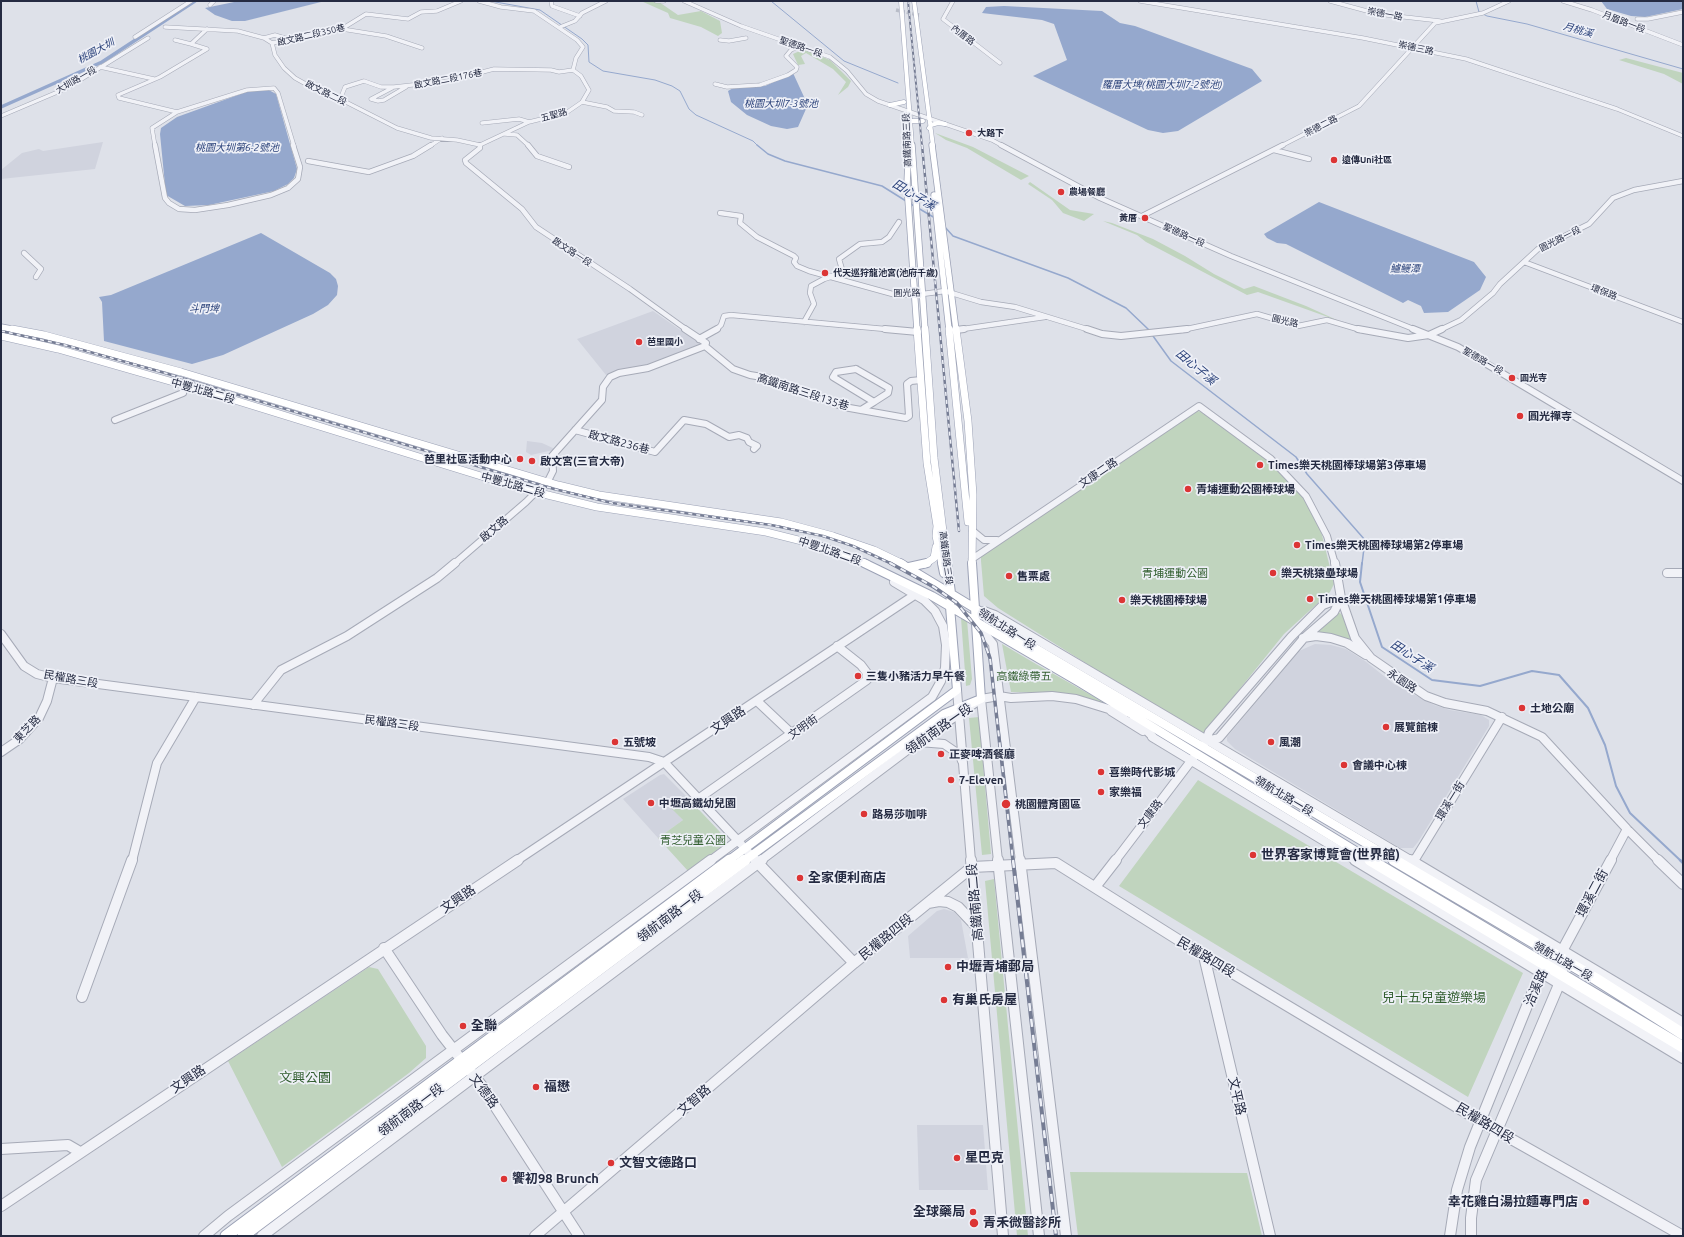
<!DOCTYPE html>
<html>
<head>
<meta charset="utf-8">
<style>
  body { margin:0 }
  #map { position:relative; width:1684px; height:1237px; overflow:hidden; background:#dee1e9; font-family:Ubuntu,sans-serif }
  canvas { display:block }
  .frame { position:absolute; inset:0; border:2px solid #252b42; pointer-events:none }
</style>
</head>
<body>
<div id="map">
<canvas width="1684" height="1237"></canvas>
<div class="frame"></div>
</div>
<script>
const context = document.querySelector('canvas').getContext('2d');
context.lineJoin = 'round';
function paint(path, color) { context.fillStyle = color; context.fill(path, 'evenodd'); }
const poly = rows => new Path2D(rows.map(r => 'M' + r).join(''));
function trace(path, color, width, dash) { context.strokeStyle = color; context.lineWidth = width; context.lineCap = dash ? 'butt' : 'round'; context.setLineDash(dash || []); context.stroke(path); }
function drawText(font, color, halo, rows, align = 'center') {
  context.font = font + ' Ubuntu,"Noto Sans TC",sans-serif'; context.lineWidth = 3.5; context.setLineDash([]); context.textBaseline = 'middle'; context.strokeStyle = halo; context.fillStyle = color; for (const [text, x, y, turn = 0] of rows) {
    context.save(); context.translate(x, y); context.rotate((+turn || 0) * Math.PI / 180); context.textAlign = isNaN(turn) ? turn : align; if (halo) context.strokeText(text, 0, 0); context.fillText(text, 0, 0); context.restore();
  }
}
const built = poly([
  [103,142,95,169,1,179,1,170,22,153,39,149,43,151],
  [653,311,702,345,642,368,620,371,606,375,577,339],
  [527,441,542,443,555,449,552,452,549,451,531,455,526,452],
  [1315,644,1331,645,1346,649,1365,661,1394,684,1434,705,1450,710,1481,715,1489,720,1489,726,1418,842,1413,848,1400,848,1235,749,1227,741,1227,737,1299,651],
  [664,774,686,796,671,807,683,820,658,838,623,799,660,775],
  [944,909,954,912,961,920,968,958,910,958,908,936,937,911],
  [917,1125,983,1125,988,1190,919,1190]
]);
const green = poly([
  [641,1,659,2,678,15,701,11,720,21,722,33,718,36,701,27,670,18,668,13],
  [804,49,830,60,851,81,848,87,838,95,846,82,833,69,806,53,801,56,805,64,798,65,793,54],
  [1626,58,1683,73,1683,84,1664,74,1619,60],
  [935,133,973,147,1029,176,1021,180,967,148,946,140],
  [1030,182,1070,210,1094,214,1084,221,1063,213,1052,200,1028,184],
  [1103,221,1112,223,1153,239,1185,256,1214,274,1244,289,1254,286,1306,306,1339,321,1258,292,1247,295,1146,242,1137,235],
  [1197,411,1203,412,1267,460,1306,501,1313,512,1322,535,1334,584,1330,592,1284,634,1205,732,1197,733,998,608,984,596,981,561,981,555,1059,501],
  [1334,613,1340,613,1344,617,1352,639,1350,641,1316,633,1314,630],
  [961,618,967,620,972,679,970,685,966,686],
  [1002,644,1036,664,1114,708,1048,693,1011,692],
  [979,717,991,854,982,855,969,718],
  [1198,780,1523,973,1468,1097,1119,886],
  [686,796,720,832,724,840,721,847,688,871,658,838,683,820,670,807],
  [994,879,1028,1236,1017,1236,985,881],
  [369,967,378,969,426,1046,426,1058,409,1073,282,1167,228,1061],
  [1070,1172,1247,1173,1262,1236,1078,1236]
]);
const water = poly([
  [239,1,325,1,245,21,232,21,215,15,205,8],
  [1601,1,1683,1,1683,9,1645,17,1631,16,1607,9],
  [1004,6,1102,11,1120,23,1135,26,1252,69,1262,81,1178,131,1163,133,1148,130,1033,76,1067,60,1054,24,1042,20,982,13,986,7],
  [793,73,805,99,806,109,798,127,787,129,771,126,747,115,731,102,728,91,735,87,765,86],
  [267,89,276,94,297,169,294,178,288,184,274,191,209,205,185,206,166,195,160,134,161,128,177,117,249,91],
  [1319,202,1474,262,1486,277,1480,290,1448,312,1424,313,1421,306,1408,300,1403,303,1286,244,1277,243,1267,238,1264,234],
  [261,233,330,273,336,279,338,286,337,295,328,305,313,314,223,355,192,364,104,341,102,302,99,297,111,295]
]);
const streamFar3 = poly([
  [490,1,540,10,582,39,588,45,589,62,603,71,655,80,672,86,680,91,689,109,696,115,753,141,758,146],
  [771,1,844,61,898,83],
  [1476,1,1479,12,1487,16,1527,24,1683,69]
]);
const streamFar2 = poly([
  [757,145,768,154,785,161,882,186,914,206],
  [918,208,935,218],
  [944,226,953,236,1068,278,1126,308,1148,329,1171,361,1296,457,1307,474,1365,540,1362,564]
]);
const streamFar1 = poly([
  [1362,563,1360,582,1382,647,1432,680,1480,686,1532,671,1559,675,1588,708,1605,745,1616,786,1630,813,1681,861]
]);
const stream = poly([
  [1680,860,1683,863]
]);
const canal = poly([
  [1,107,102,62,195,1]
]);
const minorTunnel = poly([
  [896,10,919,15]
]);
const minorFar4 = poly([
  [479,1,501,7,534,11,577,40,583,47,576,58,573,70,581,76,589,90,582,102,566,113,529,122,480,145],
  [551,1,552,6,580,16],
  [656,1,664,1],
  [684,1,741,26,830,57,847,71,866,94,878,101,992,140,1003,146],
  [953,1,943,19,1000,63],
  [1140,1,1363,38,1466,59,1617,109,1683,136],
  [1330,1,1378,14,1440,21],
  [1563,1,1592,10,1683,45],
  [210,5,214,1],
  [1637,19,1648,19,1683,12],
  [165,27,238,31,264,38,272,43,275,55,284,68,295,78,322,93,332,95,397,128,431,138,457,140,480,145],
  [560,27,575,21,582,13,606,1],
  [207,29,191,44,207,49],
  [342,29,386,36,422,48],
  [135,37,191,1],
  [264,38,275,35,291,40],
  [175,40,191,44],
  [720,40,729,41,746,38],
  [272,43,340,30,366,14,408,19,421,12,437,11,461,1],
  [100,67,154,79],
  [715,84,727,87,760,85,788,75,796,70,797,67,786,56,791,50,801,46],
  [338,98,341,97,345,87,364,81,381,87,394,87,448,81,494,69,551,70,559,72,573,70],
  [371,99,378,101,384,100,406,87],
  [371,99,392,88],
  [582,102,607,107,614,111,634,112,642,115],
  [177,112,119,98,118,95,160,77,207,49],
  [177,112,247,90,274,88,278,93,294,146],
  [1,116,67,88,148,38],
  [482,123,519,119,529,122],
  [505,134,517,135,529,146],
  [155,146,152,128,177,112],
  [430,146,442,138],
  [1281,146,1359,106,1435,23,1483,13,1509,1]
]);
const minorFar3 = poly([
  [155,145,165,198,169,203,179,209,195,210,228,205,271,195,288,188,298,179,300,167,293,145],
  [480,145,480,148,465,160,466,163,522,209,536,227,630,289,687,330],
  [528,145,537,156,569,167],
  [1001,145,1100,198,1231,256,1416,330],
  [1274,150,1309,159],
  [308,161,369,172,413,156,431,145],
  [720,213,741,216,740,223,757,237,794,256,796,258,794,262,797,266,809,271,896,295,915,295,945,291,981,302,1015,307,1090,330],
  [1142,216,1283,145],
  [24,253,41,269,36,277],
  [1524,262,1683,322],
  [804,322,814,304,810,293,811,286,824,279,843,273,839,259,860,244,882,242,889,237,899,222],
  [716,330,721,325,724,316,731,315,896,330],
  [956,330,1045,317],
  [1182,330,1257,314,1298,326,1327,320,1361,330],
  [1440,330,1461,320,1493,293,1500,284,1538,249,1589,224,1613,198,1634,190,1683,181]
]);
const minorFar2 = poly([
  [685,329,706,343,705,346,733,369,750,375,768,378,844,407,906,418,909,416,907,384,911,381,921,380],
  [885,329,918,332],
  [1087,329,1102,334,1121,336,1187,329],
  [1358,329,1408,338,1429,335,1442,329],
  [1413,329,1458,347,1683,481],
  [956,330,964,329],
  [699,339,717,329],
  [856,369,889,388,888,393,874,402,833,377,836,372,856,369],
  [861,410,874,402],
  [115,420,183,393],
  [575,430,655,452,684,420,706,424,729,437,739,435,747,438,749,442,757,446,754,449],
  [973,531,984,540,997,540],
  [972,559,1199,406,1271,459,1306,496,1327,536,1335,564],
  [454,564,526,502,549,479,553,471,552,456,602,400,603,387,610,377,619,373,648,368,705,346]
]);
const minorFar1 = poly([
  [1335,563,1341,598,1355,638,1371,658,1426,696,1445,703,1487,711,1542,737,1627,829,1659,861],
  [1667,573,1683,573],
  [984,611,995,615,1412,861],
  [976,623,993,644,1020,861],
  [1,634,24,666,37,674,53,678,649,757,664,762,741,844],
  [1303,638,1316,636,1331,638,1347,643,1366,655],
  [957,690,971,861],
  [981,699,998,861],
  [757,701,792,734],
  [253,705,281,670,347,636,437,578,455,563],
  [1111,711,1143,731],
  [1134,718,1155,739],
  [1152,737,1357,861],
  [1207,741,1219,738,1304,638,1334,612,1341,598],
  [919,742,944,744,960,755,962,761],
  [1205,743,1209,732,1291,637,1323,605,1341,598],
  [1,752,20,739,39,718,47,701,53,678],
  [698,799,867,680,867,673,861,665,837,646],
  [748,852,756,861],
  [132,861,157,763,196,697],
  [516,861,916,594],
  [710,861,932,697,941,681,945,668,946,645,943,626,935,611,924,600,894,582],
  [760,861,918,742,981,699,999,696,1011,698,1052,696,1076,699,1115,711,1127,712],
  [1115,861,1194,757],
  [1414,861,1502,717],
  [1610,861,1627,829]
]);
const minor = poly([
  [755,860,854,963],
  [971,860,1003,1236],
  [998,860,1039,1236],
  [1020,860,1066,1236],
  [1355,860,1683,1058],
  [1410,860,1683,1023],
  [1658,860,1683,884],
  [1411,865,1414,860],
  [1095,887,1116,860],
  [928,903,939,901,948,902,958,907,976,926],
  [384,948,442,1035,482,1086,579,1236],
  [1561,953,1611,860],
  [1204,956,1270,1236],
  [82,997,132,860],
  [1,1149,68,1145,80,1152],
  [1,1206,518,860],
  [204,1236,228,1216,711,860],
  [262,1236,762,860],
  [535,1236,854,963,972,867,1056,863,1204,956,1497,1131,1683,1236],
  [1450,1236,1457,1190,1470,1147,1531,996,1546,965,1559,959],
  [1471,1236,1471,1218,1476,1180,1563,975,1559,959]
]);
const majorFar4 = poly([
  [901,1,912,146],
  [914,1,933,146],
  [890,105,904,102],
  [911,121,923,121],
  [929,128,931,125,938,123,945,124]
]);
const majorFar3 = poly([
  [912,145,925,330],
  [932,145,956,330],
  [908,161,907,185,917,330],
  [934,195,949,330],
  [1,327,17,330]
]);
const majorFar2 = poly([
  [12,329,44,335,181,372,558,485,599,495,781,522,833,536,874,550,903,564],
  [917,329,927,463,937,526,936,536,942,564],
  [925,329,934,458,947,564],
  [949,329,968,522],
  [956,329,968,421,973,495,972,564],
  [1,336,58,349,215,394,523,489,597,507,766,532,818,545,867,564],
  [925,564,934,558,936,547]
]);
const majorFar1 = poly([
  [864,563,932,596,1079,682,1372,861],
  [900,563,996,621,1008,632,1396,861],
  [942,563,944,573],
  [909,567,927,563],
  [728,861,957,690,950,607,951,593,947,563],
  [744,861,944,714,981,699,972,563]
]);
const major = poly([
  [1370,860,1683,1047],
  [1394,860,1596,979,1683,1034],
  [226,1236,730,860],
  [243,1236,745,860]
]);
const railFar3 = poly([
  [908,1,922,146]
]);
const railFar2 = poly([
  [922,145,959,531],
  [1,331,65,345,165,373,554,489,612,503,771,525,823,536,853,546,892,564]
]);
const railFar1 = poly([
  [890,563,934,587,957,603,981,633,990,658,1013,861]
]);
const rail = poly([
  [1013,860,1056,1236]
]);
const markers = [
  [969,133,4,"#dc3535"],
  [1334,160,4,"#dc3535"],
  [1061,192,4,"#dc3535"],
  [1145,218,4,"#dc3535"],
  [825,273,4,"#dc3535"],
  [639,342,4,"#dc3535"],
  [1512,378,4,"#dc3535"],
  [1520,416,4,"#dc3535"],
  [520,459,4,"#dc3535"],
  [532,461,4,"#dc3535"],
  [1260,465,4,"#dc3535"],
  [1188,489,4,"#dc3535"],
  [1297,545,4,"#dc3535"],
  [1273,573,4,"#dc3535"],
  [1009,576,4,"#dc3535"],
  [1310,599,4,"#dc3535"],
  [1122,600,4,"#dc3535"],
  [858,676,4,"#dc3535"],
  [1522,708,4,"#dc3535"],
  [1386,727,4,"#dc3535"],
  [615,742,4,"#dc3535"],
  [1271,742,4,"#dc3535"],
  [941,754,4,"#dc3535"],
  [1344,765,4,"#dc3535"],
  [1101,772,4,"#dc3535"],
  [951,780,4,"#dc3535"],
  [1101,792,4,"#dc3535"],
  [651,803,4,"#dc3535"],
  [1006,804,5,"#dc3535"],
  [864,814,4,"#dc3535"],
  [1253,855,4,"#dc3535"],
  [800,878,4,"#dc3535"],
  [948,967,4,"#dc3535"],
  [944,1000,4,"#dc3535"],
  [463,1026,4,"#dc3535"],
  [536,1087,4,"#dc3535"],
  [957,1158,4,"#dc3535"],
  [611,1163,4,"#dc3535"],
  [504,1179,4,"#dc3535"],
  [1586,1202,4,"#dc3535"],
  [973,1212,4,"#dc3535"],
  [974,1223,5,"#dc3535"]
];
const farStreetnames = [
  ["崇德一路",1385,14,10],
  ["月眉路一段",1624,22,21],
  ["啟文路二段350巷",311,35,-13],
  ["內厝路",963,35,38],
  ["聖德路一段",801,47,19],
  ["崇德三路",1416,48,12],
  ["啟文路二段176巷",448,79,-11],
  ["大圳路一段",76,80,-30],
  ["啟文路二段",326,93,26],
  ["五聖路",554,115,-16],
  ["崇德二路",1321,126,-27],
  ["高鐵南路三段",907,140,-92],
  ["聖德路一段",1184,235,24],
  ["圓光路一段",1560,239,-27],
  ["啟文路一段",572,252,33],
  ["環保路",1604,292,21],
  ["圓光路",907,293,-1],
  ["圓光路",1285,321,13],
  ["聖德路一段",1483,361,30],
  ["高鐵南路三段",946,558,83]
];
const farPoinames = [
  ["大路下",977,133],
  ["遠傳Uni社區",1342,160],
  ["農場餐廳",1069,192],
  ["黃厝",1137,218,"right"],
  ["代天巡狩龍池宮(池府千歲)",833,273],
  ["芭里國小",647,342],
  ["圓光寺",1520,378]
];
const farWaternames = [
  ["月桃溪",1578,30,16],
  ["桃園大圳",96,51,-29],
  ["羅厝大埤(桃園大圳7-2號池)",1162,85],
  ["桃園大圳7-3號池",781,104],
  ["桃園大圳第6-2號池",237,148],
  ["鱸鰻潭",1405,269],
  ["斗門埤",204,309]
];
const streetNames = [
  ["中豐北路二段",203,391,16],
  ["高鐵南路三段135巷",803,392,18],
  ["啟文路236巷",619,442,15],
  ["文康二路",1098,473,-34],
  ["中豐北路二段",513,485,16],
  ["啟文路",494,529,-40],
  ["中豐北路二段",830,551,19],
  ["領航北路一段",1007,629,33],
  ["民權路三段",71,679,10],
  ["永園路",1402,681,34],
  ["民權路三段",392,723,8],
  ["文明街",803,727,-35],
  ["東芝路",27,729,-46],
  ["領航北路一段",1284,796,31],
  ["環溪一街",1450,801,-58],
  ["文康路",1150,814,-53],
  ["領航北路一段",1563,961,30]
];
const poiNames = [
  ["圓光禪寺",1528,416],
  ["芭里社區活動中心",512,459,"right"],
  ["啟文宮(三官大帝)",540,461],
  ["Times樂天桃園棒球場第3停車場",1268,465],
  ["青埔運動公園棒球場",1196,489],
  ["Times樂天桃園棒球場第2停車場",1305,545],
  ["樂天桃猿壘球場",1281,573],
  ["售票處",1017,576],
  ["Times樂天桃園棒球場第1停車場",1318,599],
  ["樂天桃園棒球場",1130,600],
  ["三隻小豬活力早午餐",866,676],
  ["土地公廟",1530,708],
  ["展覽館棟",1394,727],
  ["五號坡",623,742],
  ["風潮",1279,742],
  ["正麥啤酒餐廳",949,754],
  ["會議中心棟",1352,765],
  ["喜樂時代影城",1109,772],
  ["7-Eleven",959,780],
  ["家樂福",1109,792],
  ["中壢高鐵幼兒園",659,803],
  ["桃園體育園區",1015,804],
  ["路易莎咖啡",872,814]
];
const parkNames = [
  ["青埔運動公園",1175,573],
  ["高鐵綠帶五",1024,676],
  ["青芝兒童公園",693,840]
];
const waterNames = [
  ["田心子溪",914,195,31],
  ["田心子溪",1196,367,40],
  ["田心子溪",1412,656,33]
];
const nearStreetnames = [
  ["文興路",728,720,-34],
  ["領航南路一段",939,729,-35],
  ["環溪二街",1592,893,-62],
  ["文興路",458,899,-34],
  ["高鐵南路二段",975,902,-95],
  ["領航南路一段",670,916,-37],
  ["民權路四段",886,937,-39],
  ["民權路四段",1206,957,31],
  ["洽溪路",1536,988,-66],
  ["文興路",188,1079,-34],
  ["文德路",484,1091,54],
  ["文平路",1237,1096,77],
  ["文智路",694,1100,-41],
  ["領航南路一段",411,1110,-37],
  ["民權路四段",1485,1123,31]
];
const nearPoinames = [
  ["世界客家博覽會(世界館)",1261,855],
  ["全家便利商店",808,878],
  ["中壢青埔郵局",956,967],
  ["有巢氏房屋",952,1000],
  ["全聯",471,1026],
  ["福懋",544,1087],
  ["星巴克",965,1158],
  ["文智文德路口",619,1163],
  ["饗初98 Brunch",512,1179],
  ["幸花雞白湯拉麵專門店",1578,1202,"right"],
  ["全球藥局",965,1212,"right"],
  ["青禾微醫診所",983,1223]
];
const nearParknames = [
  ["兒十五兒童遊樂場",1434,998],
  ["文興公園",305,1078]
];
paint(built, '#d0d3de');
paint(green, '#c0d4be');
paint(water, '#95a8cd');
trace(streamFar3, '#95a8cd', 1);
trace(streamFar2, '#95a8cd', 1.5);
trace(streamFar1, '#95a8cd', 2);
trace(stream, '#95a8cd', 2.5);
trace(canal, '#95a8cd', 3.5);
trace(minorTunnel, '#b9bdc8', 3.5, [3.5, 2]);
trace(minorFar4, '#a6aab7', 4.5);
trace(minorFar3, '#a6aab7', 6);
trace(minorFar2, '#a6aab7', 8);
trace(minorFar1, '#a6aab7', 10);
trace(minor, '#a6aab7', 12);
trace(majorFar4, '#9ca2b6', 5);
trace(majorFar3, '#9ca2b6', 7);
trace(majorFar2, '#9ca2b6', 8);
trace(majorFar1, '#9ca2b6', 10);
trace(major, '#9ca2b6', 13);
trace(minorFar4, '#f1f2f7', 3.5);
trace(minorFar3, '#f1f2f7', 4.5);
trace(minorFar2, '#f1f2f7', 6);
trace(minorFar1, '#f1f2f7', 8);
trace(minor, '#f1f2f7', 10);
trace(majorFar4, '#fff', 4);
trace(majorFar3, '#fff', 5.5);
trace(majorFar2, '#fff', 7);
trace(majorFar1, '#fff', 8);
trace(major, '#fff', 11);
trace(railFar3, '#767d94', 2);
trace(railFar2, '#767d94', 2.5);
trace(railFar1, '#767d94', 3.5);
trace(rail, '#767d94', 4);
trace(railFar3, '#eef0f7', 1, [3]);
trace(railFar2, '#eef0f7', 1.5, [4]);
trace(railFar1, '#eef0f7', 2, [6]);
trace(rail, '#eef0f7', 2.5, [8]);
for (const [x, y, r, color] of markers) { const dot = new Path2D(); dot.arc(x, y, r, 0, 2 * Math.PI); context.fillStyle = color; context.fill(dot); trace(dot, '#eef0f7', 1.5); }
drawText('9px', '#252b42', '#eef0f7', farStreetnames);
drawText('bold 9px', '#252b42', '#eef0f7', farPoinames, 'left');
drawText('italic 10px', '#2b427a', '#eef0f7', farWaternames);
drawText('11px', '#252b42', '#eef0f7', streetNames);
drawText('bold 11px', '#252b42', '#eef0f7', poiNames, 'left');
drawText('11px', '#335f31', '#eef0f7', parkNames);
drawText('italic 12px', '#2b427a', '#eef0f7', waterNames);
drawText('13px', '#252b42', '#eef0f7', nearStreetnames);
drawText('bold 13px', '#252b42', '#eef0f7', nearPoinames, 'left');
drawText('13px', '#335f31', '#eef0f7', nearParknames);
</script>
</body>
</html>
